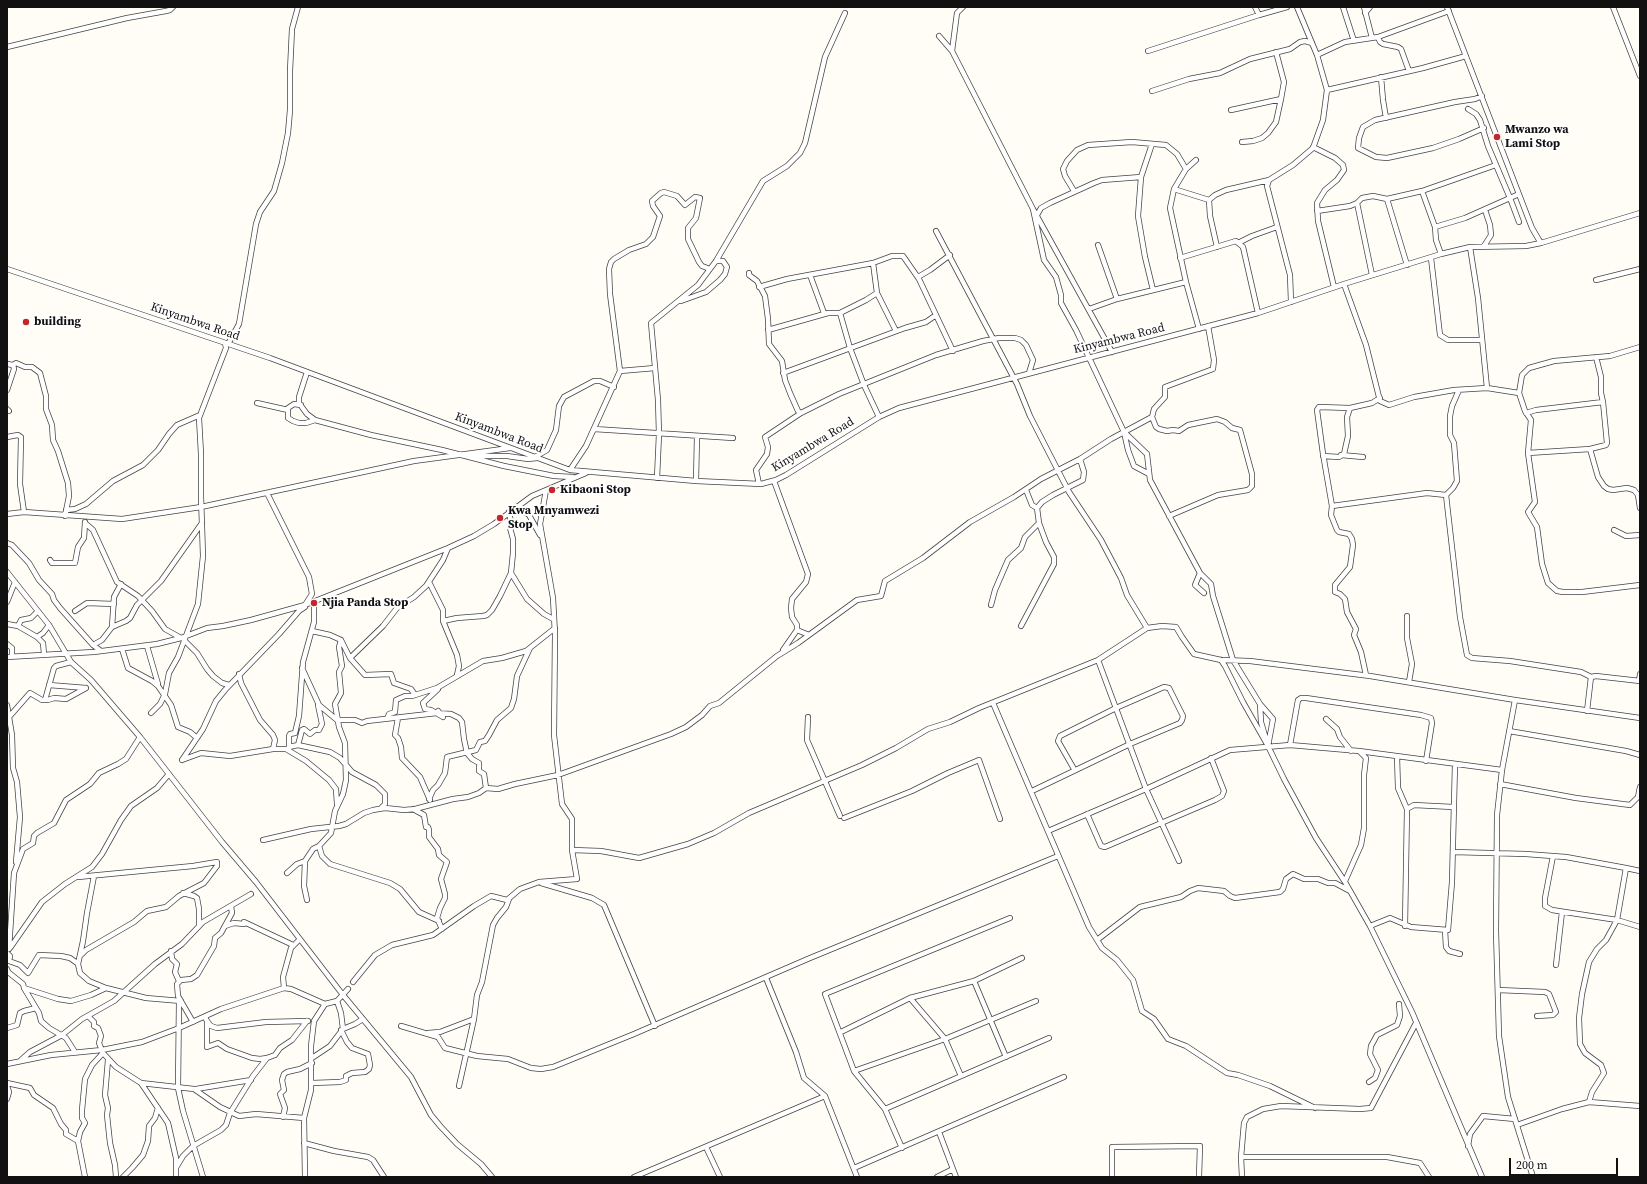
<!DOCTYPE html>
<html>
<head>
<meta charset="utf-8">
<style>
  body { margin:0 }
  #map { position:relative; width:1647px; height:1184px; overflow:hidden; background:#fffdf5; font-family:"Source Serif 4",serif }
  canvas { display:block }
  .frame { position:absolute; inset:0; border:8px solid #111; pointer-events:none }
  .scale { position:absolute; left:1509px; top:1158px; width:109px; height:18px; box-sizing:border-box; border:2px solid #111; border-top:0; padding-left:5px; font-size:12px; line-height:14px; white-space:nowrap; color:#111; -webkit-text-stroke:3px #fff; paint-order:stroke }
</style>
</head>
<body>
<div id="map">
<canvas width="1647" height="1184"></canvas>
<div class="frame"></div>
<div class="scale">200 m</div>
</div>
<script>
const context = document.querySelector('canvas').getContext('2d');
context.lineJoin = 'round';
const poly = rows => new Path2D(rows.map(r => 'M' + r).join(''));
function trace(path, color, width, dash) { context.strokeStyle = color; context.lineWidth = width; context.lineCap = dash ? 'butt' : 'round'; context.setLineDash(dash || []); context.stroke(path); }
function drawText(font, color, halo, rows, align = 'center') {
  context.font = font + ' "Source Serif 4",serif'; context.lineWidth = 4; context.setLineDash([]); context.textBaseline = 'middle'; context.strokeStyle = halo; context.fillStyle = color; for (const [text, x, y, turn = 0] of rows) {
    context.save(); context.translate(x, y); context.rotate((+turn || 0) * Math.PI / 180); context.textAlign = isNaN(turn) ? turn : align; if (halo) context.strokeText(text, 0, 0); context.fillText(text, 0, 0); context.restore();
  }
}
const minor = poly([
  [963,7,957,13,952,51,1033,209,1112,352],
  [1255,7,1259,15,1287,7],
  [1343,7,1354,41],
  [1364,7,1372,38],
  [1447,7,1532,228,1539,240,1541,243,1640,213],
  [1613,7,1640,76],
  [1365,13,1370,7],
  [939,36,952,51],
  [1378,37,1380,42,1383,44,1398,47,1401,49,1409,71],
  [7,47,127,18,166,11,170,10,173,7],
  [1148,51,1259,15],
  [1317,55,1345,42,1378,37,1449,11],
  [1381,77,1383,100,1386,118],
  [1327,90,1423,68,1466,56],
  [1152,91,1189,79,1220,73,1250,59,1290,49,1300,42,1305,41,1312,43],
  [1482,96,1475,99,1455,102,1375,120,1363,127,1359,138,1358,148,1376,157,1387,158,1433,148,1459,139,1484,128],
  [1468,109,1476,114,1480,120,1488,146,1510,198,1519,194],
  [1231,110,1281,99,1284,82,1276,52],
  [1242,142,1253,141,1262,138,1268,133,1276,122,1281,99],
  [1152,144,1141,177,1138,216,1145,257,1153,290],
  [1313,147,1335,158,1343,165,1344,170,1337,180,1325,190,1317,203,1318,221,1334,287],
  [1269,180,1267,186,1290,275,1291,302],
  [1174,189,1209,200],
  [1074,191,1065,176,1063,169,1067,161,1077,150,1088,145,1132,142,1166,145,1177,154,1186,169],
  [1422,191,1496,165],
  [1387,199,1422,191,1435,227,1436,240,1441,254],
  [1033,209,1044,260,1056,277,1061,295,1061,303,1076,330,1124,432,1147,454,1150,480,1200,573,1211,584,1213,596,1233,660,1260,704,1273,719,1268,746,1261,722,1260,704],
  [1317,211,1350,206,1357,203],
  [1037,215,1041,208,1050,203,1094,183,1102,180,1141,177],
  [1435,227,1465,218,1510,198,1519,222],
  [936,231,1017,384,1030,416,1069,492,1101,540,1121,578,1127,595,1147,628],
  [1238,243,1252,236,1277,227],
  [1484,246,1491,235,1490,225,1485,210],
  [1217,247,1210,216,1209,200,1215,195,1226,190,1269,180,1293,165,1313,148,1323,120,1327,90,1317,55,1297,7],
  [1470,247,1478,298,1487,388],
  [1180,258,1236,241,1243,247,1258,313],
  [1431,258,1440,335,1448,340,1482,340],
  [873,263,877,293,896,331],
  [7,269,270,358,570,470,696,481,761,484,776,480,786,475,879,417,899,408,1258,313,1344,284,1441,254,1470,247,1526,246,1541,243],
  [749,273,749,275,757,281,765,296,768,319,769,344,782,361,785,380,790,393,798,411,801,413],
  [810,275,824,313],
  [1372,275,1357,203,1362,198,1373,196,1387,199,1407,265],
  [918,277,930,270,950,255],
  [1596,280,1640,269],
  [1186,282,1199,329],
  [1344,284,1366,345,1380,401,1389,405,1414,397,1454,390,1487,388,1519,393],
  [759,287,787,279,873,263,892,256,903,256,919,279,953,351],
  [1117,299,1186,282,1170,208,1174,189,1186,169,1196,160],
  [681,301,706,292,720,280,725,274,727,267,723,261,716,261],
  [1089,309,1117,299,1098,245],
  [840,313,850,348,864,385,879,417],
  [768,330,828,313,840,313,866,300,877,293],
  [228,344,239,324,256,224,260,212,274,191,282,163,288,133,290,110,290,71,292,29,298,7],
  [1640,347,1610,356,1554,361,1529,368,1522,375,1519,393,1525,411,1531,420,1528,453,1535,502,1528,512,1537,527,1542,564,1548,583,1557,591,1563,592,1582,592,1640,585],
  [7,364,13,365,14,369,7,390],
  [13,365,16,363,25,367,32,367,40,373,46,396,46,409,52,425,53,440,58,451,68,483,69,496,65,516],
  [620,371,655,368],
  [307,372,299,397,299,403,307,414,315,420,371,435,442,450,504,466,554,476,573,477],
  [783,373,905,328,926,322,936,315],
  [1380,398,1372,403,1350,408,1319,407,1317,410,1323,454,1332,506,1427,493,1446,495,1453,488,1457,481,1454,443,1450,435,1450,416,1452,406,1459,390],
  [257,403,288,410],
  [301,405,294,404,288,408,288,418,293,421,299,423,306,423,315,420],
  [7,409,9,411,7,411],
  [1526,413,1536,410,1603,402],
  [1152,417,1156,427,1159,429,1167,431,1173,430,1179,431,1188,425,1217,419,1225,422,1232,428,1240,430,1252,474,1252,486,1248,490,1218,495,1169,516],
  [594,429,733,438],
  [1124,432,1128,450,1134,466,1149,474],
  [7,437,18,435,21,437,20,484,24,512],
  [1590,449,1598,477,1604,486,1608,489,1613,490,1627,488,1634,490,1638,495,1640,508],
  [1528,453,1590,449,1606,445,1607,443,1603,402,1601,393,1601,377,1596,357],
  [1341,455,1363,457],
  [475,456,507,456,528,459,537,458],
  [1323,456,1339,457,1344,454,1348,436,1347,417,1350,408],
  [535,457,547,450,556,430,559,406,564,397,594,381,600,381,614,387],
  [570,470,586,446,620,371,610,294,609,269,611,262,614,259,629,250,646,244,653,237,660,216,653,206,652,201,661,193,664,192,677,196,685,205,695,197,700,198,696,218,688,228,688,239,699,262,702,266,710,269],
  [657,478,659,434,658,400,651,323,698,285,716,261,763,181,787,166,800,153,805,143,825,57,845,13],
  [696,481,697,436],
  [774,481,808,574,806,582,792,599,791,608,792,617,797,625,797,630,783,650],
  [759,484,756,470,767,454,768,447,765,437,801,413,839,394,936,355,983,341,999,338,1015,338,1021,340,1026,345,1033,360,1029,373],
  [1026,490,1032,505,1037,508],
  [267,493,309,577,312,594,305,605],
  [1446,495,1460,617,1467,655,1472,658,1510,661,1581,672,1591,677,1587,711],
  [1332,506,1331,515,1337,530,1339,532,1349,534,1352,539,1353,545,1350,567,1335,585,1335,592,1340,594,1345,599,1347,612,1356,629,1354,635,1361,652,1366,675],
  [66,510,75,509,86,504,113,481,143,465,158,450,169,434,177,425,200,415],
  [513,510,522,510,529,515,540,535],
  [7,514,24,512,122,519,201,507,414,461,510,448],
  [85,523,93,530,117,582,138,596,152,611,165,629,181,638],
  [1614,530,1626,536,1640,535],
  [7,543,12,545,29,563,39,580,52,594,54,600,60,608,93,645,101,651],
  [50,560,52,563,75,563,78,547,84,538,85,522],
  [7,572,49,625,71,662,91,680,140,737,222,842,256,882,343,995,411,1077,431,1115,441,1127,457,1144,481,1164,492,1177],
  [511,573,527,599,544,614,553,619],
  [1200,573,1195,585,1204,593],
  [429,582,443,610,443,621,457,655,459,666,457,675],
  [7,602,15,582],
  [991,605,995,590,1008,560,1021,548,1025,537,1039,523],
  [75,611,87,603,114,604],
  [1407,616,1407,638,1412,664,1409,682],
  [443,621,457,618,483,616,487,615,492,610,500,596,511,573,513,553,513,539,510,528,512,527,509,512],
  [7,624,18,626,37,637,43,643,44,654],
  [18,626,21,620,31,618,38,611],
  [1021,626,1054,564,1054,557,1046,542,1039,523,1037,508,1042,502,1053,495,1083,480,1084,472,1080,459],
  [112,627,114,597,121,584],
  [797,630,809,635],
  [37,637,43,633,49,625],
  [184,640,197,653,207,669,213,676,222,683,229,685],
  [341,640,350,658,365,675,391,674,394,683,411,689,415,695],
  [7,644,12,648,12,657],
  [93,645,102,640,112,627,126,621,130,618,137,605,161,581,202,523],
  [147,646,158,684],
  [122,649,128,668,152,681,158,686,171,705,178,727,190,732,197,738],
  [7,657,94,652,157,644,181,638,207,628,223,626,251,620,305,605,448,548,474,536,494,524,532,496,586,473],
  [350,658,383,626,397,608,414,597,426,586,443,560,448,548],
  [1098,660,1146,789,1179,861],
  [1221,660,1225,666,1243,702,1268,746,1284,779,1316,838,1345,882,1370,926,1412,1012,1482,1177],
  [302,668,319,705,337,720,355,720,362,723,367,721,437,713,451,714,459,718,462,722,464,739,467,753,472,759,479,763,479,771,484,774,486,788],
  [239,674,241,683,260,720,273,735,275,740,273,749],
  [1591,677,1596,676,1640,681],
  [1639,681,1640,674],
  [49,685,86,688],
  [438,689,423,703,425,709,431,710,443,717,438,711],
  [45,700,54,668,56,666,71,662],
  [1515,700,1502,770,1497,815,1496,931,1499,1036,1508,1097,1533,1177],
  [993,703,1089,927,1102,948,1117,960,1133,980,1142,1011,1154,1019,1168,1039,1186,1046,1227,1073,1238,1075,1270,1086,1315,1108],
  [7,705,12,735,13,768,17,782,20,817,16,862],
  [151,713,160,704,165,694,169,673,178,657,198,604,203,556,201,496,201,454,199,418,226,348,225,343],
  [9,717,30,693,42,700,48,700,54,698,66,699,86,688],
  [808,717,807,740,840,816],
  [398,718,395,735,398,738,401,747,402,758,420,777,430,800],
  [387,719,389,714,395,712,396,700,405,696,412,696,437,688,483,661,502,658,526,651,555,628],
  [1326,719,1337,729,1340,737,1351,751],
  [1509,731,1626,751,1640,755],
  [298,745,302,730,304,729,310,734,315,730,319,730,322,724,318,705],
  [1290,745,1298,700,1301,698,1306,698,1421,715,1431,718,1432,723,1426,761],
  [289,747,298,745,307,747,330,752,340,758,352,772,376,785,385,794,385,804,381,808],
  [289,750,289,736,290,734,295,733,299,716,303,662,314,622,314,601],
  [1397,757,1398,788,1407,809],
  [182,760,203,729,216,701,225,690,279,634,299,611,305,607],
  [182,760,201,753,230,756,273,749,286,749,306,761,329,780,336,789,337,804],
  [1500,784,1576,798,1630,805,1638,797,1640,787],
  [1032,791,1130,744,1180,723,1182,720,1183,716,1169,688,1164,687,1116,708,1060,736,1058,741,1074,769],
  [429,799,433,790,438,785,445,773,447,757,476,750,480,742,485,741,489,735,497,720,511,708,514,699,517,676,530,648],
  [413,809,424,815,426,827,428,827,429,830,429,837,438,849,439,855,447,862,441,879,445,894,445,898,440,908,437,918,442,929],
  [1087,814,1101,846,1105,847,1215,800,1222,796,1224,791,1211,758],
  [844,818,912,791,948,773,979,760,1000,819],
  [1048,831,1146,789,1230,750,1290,745,1359,751,1502,770],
  [263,840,311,829,339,826,346,824,364,813,373,810,385,808,404,810,415,809,453,799,468,797,479,793,486,788,498,789,515,784,558,775,671,734,686,727,702,715,710,706,719,703,777,656,798,643,857,600,881,596,885,581,923,558,970,522,1014,497,1041,479,1080,459,1111,439,1152,417,1154,409,1165,397,1165,387,1213,369,1214,360,1208,326],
  [319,846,322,856,330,864,390,883,400,889,419,912,439,921],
  [572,850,601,851,639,858,688,844,714,833,749,813,862,765,896,748,928,729,950,722,979,708,1098,660,1147,628,1162,626,1176,627,1182,637,1194,654,1221,660,1250,661,1370,676,1515,700,1640,718],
  [1453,852,1526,854,1566,857,1626,868,1617,920,1606,940,1597,949,1589,962,1582,994,1579,1018,1580,1044,1585,1053,1601,1065,1604,1073,1592,1092,1589,1102],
  [1553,856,1545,898,1545,906,1552,910,1617,920,1640,927],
  [305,861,304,886,307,900],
  [1626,868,1640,871],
  [287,873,297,864,305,861,313,849,319,846,331,833,335,811,343,794,346,780,345,743,339,727,335,704,341,693,339,672,342,666,339,647,341,640,330,635,312,631],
  [94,876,87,913,83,941,78,964,80,973,89,981,106,988,146,998,181,1001],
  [78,877,193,866,217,862,217,866,204,883,179,896,166,907,147,911,134,922,86,950,81,955],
  [1345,881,1361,845,1364,828,1364,775,1366,758,1360,752],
  [541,883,592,898,604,905,655,1026],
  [183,893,194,896,197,898,199,909,199,925],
  [225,926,234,923,244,924,244,922,293,945],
  [1370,926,1390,918,1411,927,1448,930,1452,882,1455,764],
  [1405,926,1407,809,1414,805,1453,807],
  [1445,930,1446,947,1449,951,1460,954],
  [1097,940,1140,907,1181,897,1190,891,1198,888,1224,891,1230,896,1235,898,1280,892,1283,889,1286,879,1293,874,1304,879,1318,879,1328,883,1335,883,1350,891],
  [10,948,42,902,65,884,92,867,102,854,121,820,131,806,157,788,169,774],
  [9,949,14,873,23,849,33,843,34,836,37,833,54,823,66,800,90,784,99,773,118,764,126,759,140,737],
  [171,951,172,959,177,964,175,972,179,981],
  [7,953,10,956,9,961,20,965,28,973,39,955,61,956,70,958,77,963],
  [1556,965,1562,912],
  [7,969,8,972,23,984,24,988,39,1013,41,1021,49,1028,66,1038,75,1052],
  [766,978,796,1052,804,1078,825,1096,857,1177],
  [974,981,1006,1057],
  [353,982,375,955,392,945,433,935,474,906,491,896,507,900,520,889,539,882,577,879,572,850,572,819,562,804,554,735,555,634,553,598,540,524,546,490],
  [24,988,58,999,71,1001,91,995,106,988],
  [284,988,283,977,291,948,300,939],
  [1498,990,1545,992,1549,994,1556,1012,1553,1015,1537,1016],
  [910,998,945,1039,961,1076],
  [179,1001,178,1088,183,1111,203,1177],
  [337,1001,341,1013,343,1029],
  [88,1016,94,1022,94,1026,98,1028,101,1036,99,1043,103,1053,116,1067,141,1083,168,1123,176,1158,176,1177],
  [205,1017,207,1021,207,1047,218,1043,227,1049,252,1058,260,1059,267,1058,275,1055,280,1048,292,1040,307,1021],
  [207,1021,211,1026,217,1028,266,1022,308,1021],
  [193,1022,178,996,177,984,181,980,191,979,197,975,214,946,215,938,221,933,232,913,231,906],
  [401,1026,438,1037,445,1048,477,1056,508,1059,531,1068,541,1069,553,1067,634,1034,810,958,1058,856],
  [7,1028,17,1025,20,1013,24,1011,36,1008],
  [841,1032,910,998,974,981,1022,958],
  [428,1033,440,1032,474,1019],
  [312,1058,330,1046,343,1029,355,1024,363,1019],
  [21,1060,30,1052,62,1035,82,1019,114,1001,155,964,182,944,203,922,251,894],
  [108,1060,105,1095,108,1108,107,1115,110,1143,115,1165,116,1177],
  [7,1064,51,1055,102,1050,142,1042,179,1028,221,1009,284,988,291,989,325,1004,337,1001,348,989],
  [854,1071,945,1039,1036,1001],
  [1369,1082,1375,1078,1378,1070,1370,1054,1371,1046,1377,1035,1397,1025,1400,1016,1399,1004],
  [7,1083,30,1088,34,1095,53,1108,61,1124,66,1130,66,1134,78,1141,85,1177],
  [141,1083,194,1089,220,1107,239,1116,256,1114,304,1118],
  [312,1083,340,1082,346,1080,346,1076,352,1073,365,1072,369,1069,370,1065,368,1054,352,1048,347,1042,341,1030],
  [7,1086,9,1092,7,1099],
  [459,1086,474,1019,477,995,482,982,493,925,497,918,506,907,509,899],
  [196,1089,251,1080],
  [885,1109,1049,1038],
  [283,1117,285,1108,280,1094,284,1090,282,1080,284,1074,287,1072,300,1069,312,1063],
  [1517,1125,1562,1109,1589,1102,1640,1106],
  [939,1132,956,1177],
  [78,1141,80,1132,85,1123,82,1118,82,1110,85,1079,92,1065,103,1053],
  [304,1143,334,1151,368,1157,373,1160,384,1177],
  [1468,1146,1470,1134,1483,1116,1515,1119],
  [706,1147,720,1177],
  [902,1148,885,1109,854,1071,825,994,1010,918],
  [1241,1157,1387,1157,1420,1163,1429,1177],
  [177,1166,183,1156,193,1146,221,1130,226,1125,230,1113,253,1076,267,1058],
  [854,1168,1064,1077],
  [123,1177,132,1168,143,1155,148,1141,149,1126,155,1118,158,1108],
  [305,1177,304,1118,311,1090,311,1046,314,1021,325,1004],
  [634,1177,825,1096],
  [937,1177,953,1169],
  [1112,1177,1112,1147,1200,1146,1199,1177],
  [1242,1177,1241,1157,1244,1123,1247,1117,1263,1109,1281,1106,1360,1109,1371,1108,1416,1023]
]);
const markers = [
  [1497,137,4,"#c4262e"],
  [26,322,4,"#c4262e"],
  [552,490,4,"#c4262e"],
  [500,518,4,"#c4262e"],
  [314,603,4,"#c4262e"]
];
const poiNames = [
  ["Mwanzo wa",1505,130],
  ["Lami Stop",1505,144],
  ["building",34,322],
  ["Kibaoni Stop",560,490],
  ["Kwa Mnyamwezi",508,511],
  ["Stop",508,525],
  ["Njia Panda Stop",322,603]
];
const streetNames = [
  ["Kinyambwa Road",195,322,19],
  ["Kinyambwa Road",1119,339,-14],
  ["Kinyambwa Road",499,433,21],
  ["Kinyambwa Road",813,445,-31]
];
trace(minor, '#444', 6);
trace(minor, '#fff', 4.5);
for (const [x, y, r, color] of markers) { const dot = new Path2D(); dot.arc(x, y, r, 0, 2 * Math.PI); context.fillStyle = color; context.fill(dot); trace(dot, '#fff', 1.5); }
drawText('bold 12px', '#111', '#fff', poiNames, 'left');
drawText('12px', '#111', '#fff', streetNames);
</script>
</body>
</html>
